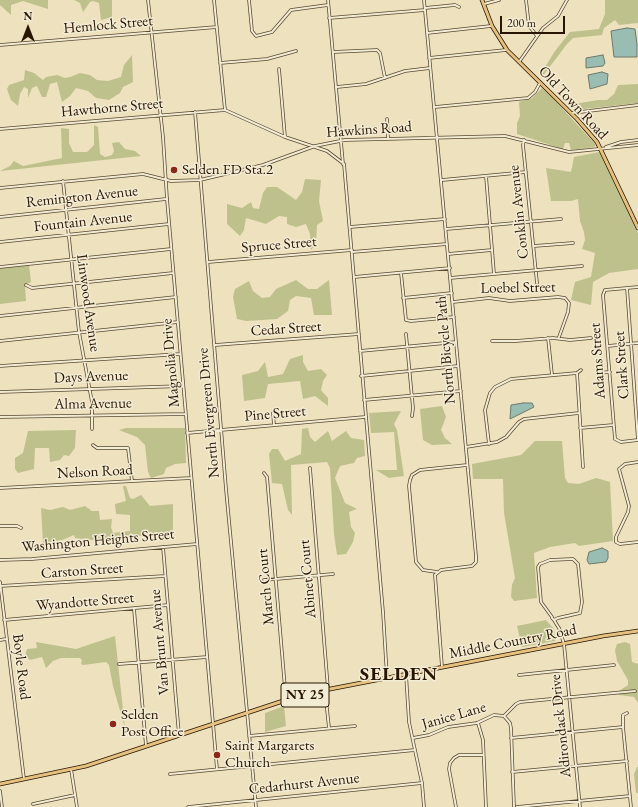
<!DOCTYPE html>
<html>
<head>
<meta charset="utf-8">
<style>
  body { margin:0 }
  #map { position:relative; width:638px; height:807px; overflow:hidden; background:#ede1be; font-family:"EB Garamond",serif }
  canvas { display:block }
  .north { position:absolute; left:8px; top:8px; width:40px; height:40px; -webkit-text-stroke:3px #f3ecd5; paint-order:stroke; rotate:0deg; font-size:11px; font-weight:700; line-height:16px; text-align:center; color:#281500 }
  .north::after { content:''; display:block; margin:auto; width:14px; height:18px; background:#281500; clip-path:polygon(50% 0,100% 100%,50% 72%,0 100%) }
  .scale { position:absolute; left:500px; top:16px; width:65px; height:18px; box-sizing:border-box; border:2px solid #281500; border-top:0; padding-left:5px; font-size:12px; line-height:14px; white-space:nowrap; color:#281500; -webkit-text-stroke:3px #f3ecd5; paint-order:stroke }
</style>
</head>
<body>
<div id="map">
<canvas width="638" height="807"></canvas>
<div class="north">N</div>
<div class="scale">200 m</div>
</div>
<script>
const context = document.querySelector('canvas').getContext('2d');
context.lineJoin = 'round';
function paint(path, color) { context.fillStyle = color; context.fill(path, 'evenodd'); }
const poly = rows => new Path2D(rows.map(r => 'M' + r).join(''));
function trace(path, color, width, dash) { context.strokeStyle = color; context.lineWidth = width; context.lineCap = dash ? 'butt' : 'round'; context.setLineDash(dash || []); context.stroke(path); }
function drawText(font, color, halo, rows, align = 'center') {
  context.font = font + ' "EB Garamond",serif'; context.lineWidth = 3; context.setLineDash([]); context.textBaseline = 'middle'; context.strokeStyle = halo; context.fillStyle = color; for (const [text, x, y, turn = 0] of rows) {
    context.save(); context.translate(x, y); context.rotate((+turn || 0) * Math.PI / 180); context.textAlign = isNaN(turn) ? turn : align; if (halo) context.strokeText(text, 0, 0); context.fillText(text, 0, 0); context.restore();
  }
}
const green = poly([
  [0,0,48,0,48,9,23,1,11,5,11,15,0,5],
  [74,0,112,0,112,17,101,20,99,3,93,1,90,2,83,12,80,3],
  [605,0,638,0,638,23,619,25,615,20,604,28,602,35,573,38,567,44,542,77,540,75,555,51,570,32,599,29,605,14],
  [132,55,133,82,123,87,120,93,109,100,96,98,88,91,76,88,70,96,62,102,57,82,50,84,46,97,42,97,37,86,32,88,28,98,28,89,24,87,20,94,18,106,11,100,7,89,9,85,24,80,25,70,34,73,43,80,46,77,57,75,65,78,70,77,80,73,90,75,97,80,108,81,121,77,124,65],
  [638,84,638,103,574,110,569,105,598,100,607,100,614,94,618,85],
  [542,88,551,96,596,145,594,147,571,150,569,143,565,143,563,149,517,134,517,123,520,116,519,102,532,98],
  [94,125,98,127,100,154,105,157,112,155,114,151,112,143,119,142,125,149,135,151,141,156,0,171,10,166,14,161,23,166,62,158,61,128,69,129,69,143,73,152,87,152,94,145],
  [600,152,638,233,638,269,609,273,593,282,591,305,571,300,575,282,591,277,595,253,582,249,585,240,584,232,580,221,578,199,571,201,551,201,546,168,571,172,574,157],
  [305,179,321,180,319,201,323,221,317,225,316,244,311,250,310,234,306,224,296,227,287,224,287,217,279,216,266,224,246,218,244,230,240,236,227,224,227,204,242,208,251,202,253,208,259,209,263,193,267,187,277,187,296,200,302,192],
  [29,265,31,282,25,285,26,301,0,304,0,268],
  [296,280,308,289,317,289,329,280,332,315,314,315,311,298,296,296,290,300,288,311,277,319,246,321,237,319,233,297,235,289,249,281,253,291,262,298,270,297,276,289],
  [303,355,303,362,308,371,321,369,327,375,323,381,321,390,328,398,328,406,315,396,303,399,300,381,268,384,265,398,244,401,242,375,258,371,265,362,268,377,283,374,290,359],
  [442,406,446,417,441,430,445,438,452,444,432,445,423,440,420,409],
  [401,411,394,424,397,430,404,476,389,478,376,470,397,470,394,432,371,433,369,413],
  [126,428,185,428,186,463,175,464,166,468,164,474,151,478,148,472,145,445,137,437,119,430],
  [308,428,310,437,315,442,328,431,332,441,346,431,351,438,364,440,365,456,357,458,354,463,340,466,335,478,345,503,357,509,349,512,351,527,355,533,353,542,346,554,337,555,334,534,330,468,327,462,291,465,292,515,288,510,282,484,272,483,269,454,272,449,278,449,285,461,301,454,302,429],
  [76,430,75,448,69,456,64,455,60,460,50,462,49,448,35,448,34,469,18,473,15,469,15,458,23,453,28,431],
  [535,441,562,441,565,478,568,483,579,484,596,478,610,482,613,541,579,546,575,543,550,547,534,553,537,598,514,601,511,597,512,585,515,578,504,513,503,479,473,479,472,464,521,455],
  [123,486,126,486,130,498,133,499,141,495,150,506,173,504,173,533,91,540,75,538,74,535,62,540,43,543,41,508,50,510,63,507,70,510,85,506,92,511,99,511,100,520,112,519,111,527,113,533,130,531,130,515,116,514,115,504,126,501],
  [546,620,554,629,555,641,522,647,517,626],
  [115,636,116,645,125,728,113,686,109,665,106,662,83,665,81,664,82,660,80,658,61,658,53,661,46,668,42,657,30,660,25,656,27,649,37,648,36,642,76,649],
  [625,642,630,644,632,662,638,664,638,703,634,697,619,695,619,691,628,685,628,680,617,661,615,650,617,644],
  [284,706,286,726,265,732,265,713],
  [637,767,638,767,638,793,636,793,634,774]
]);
const water = poly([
  [627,28,635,29,637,44,637,57,614,57,611,31,627,28],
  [603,55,605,63,603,66,586,68,586,58,603,55],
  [602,72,608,74,607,84,590,89,588,75,602,72],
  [523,403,532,403,534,407,510,419,511,405,523,403],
  [602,548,608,551,608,558,606,562,589,564,587,560,589,552,602,548]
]);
const minor = poly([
  [148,0,163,137,167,199,217,769],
  [214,0,225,110,285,137,327,151,344,164,383,612,387,677],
  [249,0,252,31,256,36,272,32,291,10,328,5],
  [328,0,343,164],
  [424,0,476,556,476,562,472,566,441,570,435,575,442,667],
  [526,0,529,26,537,36],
  [484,4,499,0],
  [425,8,455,5,459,7],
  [329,18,425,10],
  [427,33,491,26],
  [0,45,217,27],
  [333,52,377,50,380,53,385,78],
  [429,58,506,50],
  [519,62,543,28,558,16,567,0],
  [220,63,267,59,296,51],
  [279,69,285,137],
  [337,87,366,84,405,71,430,68],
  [435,107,528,98,535,92,540,83],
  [195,112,226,489,256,807],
  [572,113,638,105],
  [387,119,388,138],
  [0,129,225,110],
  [524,140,523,145,537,283],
  [606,147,621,142,638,140],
  [486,176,494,274],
  [442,180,526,172],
  [63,181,79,332,92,402,92,429],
  [0,188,143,174,171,181,200,180,263,165,315,146,345,140,505,136,569,152,638,145],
  [0,217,166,199],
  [350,227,445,219],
  [446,229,561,219],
  [0,242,169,224],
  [534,246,573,243],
  [352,252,447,244],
  [448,254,492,250],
  [208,262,352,250],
  [0,267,171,249],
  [401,273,406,320,411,321,454,317],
  [354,277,450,268],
  [450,278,582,266],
  [26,285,32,288,173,273],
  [638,287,605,290,603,295,615,439,621,442,638,440],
  [627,288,638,440],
  [403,298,452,293],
  [453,302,489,298,510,301,558,297,565,298,569,303,568,312,559,337],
  [0,316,176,297],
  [406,334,413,408,412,416],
  [548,338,552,375],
  [0,341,178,322],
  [492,341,516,341,553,338,570,340,591,338],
  [215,345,359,334],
  [608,346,638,343],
  [360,351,456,342],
  [0,366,180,354],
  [581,370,577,373,583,467],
  [597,373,610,372],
  [361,376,458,366],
  [0,392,183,386],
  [364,400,461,391],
  [273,413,274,425],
  [0,417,186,414],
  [580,428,613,425],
  [187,433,365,417],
  [489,444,485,410,490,393,495,387,511,379,577,373],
  [93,445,97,448,128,448,132,481],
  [466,447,497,442,506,437,519,422,524,419,579,413],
  [638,462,625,464,619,469,629,506,628,512,616,537,616,542,620,544,638,542],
  [310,468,328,689],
  [264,473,267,477,286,700],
  [0,488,191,478],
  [0,526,17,526,21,528],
  [163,547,179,735],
  [0,560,32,559,197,544],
  [437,572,423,570,416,562,409,486,410,480,412,475,420,470,467,465],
  [264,580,333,574],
  [0,582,24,779],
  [0,586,165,576],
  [134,609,146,746],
  [4,620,168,605],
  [554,620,558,618,580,613,582,602,578,564,573,559,550,560,540,564,538,567,541,602,552,617,552,618,554,620,557,625,559,628,564,644,580,807],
  [0,640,6,639],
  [119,664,207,657],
  [406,674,409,722,422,783,424,807],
  [519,675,614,665],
  [325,690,329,728],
  [627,713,623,715,623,727,631,807],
  [504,716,516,704,520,702,635,691],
  [478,723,483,740,486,807],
  [249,736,355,726],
  [413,738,429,735,448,727,477,723,494,715,504,716,510,723,511,728,514,807],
  [511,738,623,727],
  [71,769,77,807],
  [512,772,627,761],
  [170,774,415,750],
  [0,791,2,807],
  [33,804,75,795],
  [188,807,422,783],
  [456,807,449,769,450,763,454,758,459,755,483,755],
  [517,807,630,796]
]);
const major = poly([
  [482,0,492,26,507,50,577,119,597,142,638,228],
  [0,784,86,766,286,700,325,690,603,636,638,631]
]);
const markers = [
  [174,170,4,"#8f2418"],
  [113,724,4,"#8f2418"],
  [217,755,4,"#8f2418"]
];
const shields = [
  [305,695,48]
];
const shieldNames = [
  ["NY 25",305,695]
];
const streetNames = [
  ["Hemlock Street",108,25,-5],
  ["Old Town Road",573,103,47],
  ["Hawthorne Street",112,108,-5],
  ["Hawkins Road",369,130,-4],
  ["Remington Avenue",82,197,-6],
  ["Conklin Avenue",519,212,-96],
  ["Fountain Avenue",83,222,-6],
  ["Spruce Street",279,245,-5],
  ["Loebel Street",518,288,-1],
  ["Linwood Avenue",88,303,82],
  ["Cedar Street",286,329,-4],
  ["North Bicycle Path",446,350,-95],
  ["Adams Street",598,361,-94],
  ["Magnolia Drive",171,363,-95],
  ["Clark Street",622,365,-94],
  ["Days Avenue",91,377,-2],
  ["Alma Avenue",93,404,-1],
  ["North Evergreen Drive",209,413,-95],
  ["Pine Street",275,414,-5],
  ["Nelson Road",95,472,-3],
  ["Washington Heights Street",98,541,-5],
  ["Carston Street",82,571,-4],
  ["Abinet Court",308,579,-95],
  ["March Court",266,587,-95],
  ["Wyandotte Street",85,602,-5],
  ["Van Brunt Avenue",160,642,-95],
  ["Middle Country Road",513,642,-11],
  ["Boyle Road",21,667,83],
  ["Janice Lane",454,716,-16],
  ["Adirondack Drive",561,726,-96],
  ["Cedarhurst Avenue",304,784,-6]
];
const poiNames = [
  ["Selden FD Sta.2",182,170],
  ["Selden",121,715],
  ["Post Office",121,732],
  ["Saint Margarets",225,746],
  ["Church",225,763]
];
const districtNames = [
  ["SELDEN",399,675]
];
paint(green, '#bfc18c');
paint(water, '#99bdb3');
trace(water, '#6c7a6b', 1);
trace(minor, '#594830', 3.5);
trace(major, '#281500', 4.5);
trace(minor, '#f3ecd5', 2);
trace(major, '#e6c07f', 3);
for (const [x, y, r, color] of markers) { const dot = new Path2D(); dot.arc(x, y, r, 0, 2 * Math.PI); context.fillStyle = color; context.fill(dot); trace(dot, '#f3ecd5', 1.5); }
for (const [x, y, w] of shields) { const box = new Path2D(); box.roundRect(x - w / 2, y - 12, w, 24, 3); context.fillStyle = '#f3ecd5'; context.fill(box); trace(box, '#281500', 1); }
drawText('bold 14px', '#281500', null, shieldNames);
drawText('15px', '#281500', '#f3ecd5', streetNames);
drawText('15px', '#281500', '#f3ecd5', poiNames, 'left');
context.letterSpacing = '1px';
drawText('bold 19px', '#281500', '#f3ecd5', districtNames);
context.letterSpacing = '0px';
</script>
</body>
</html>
